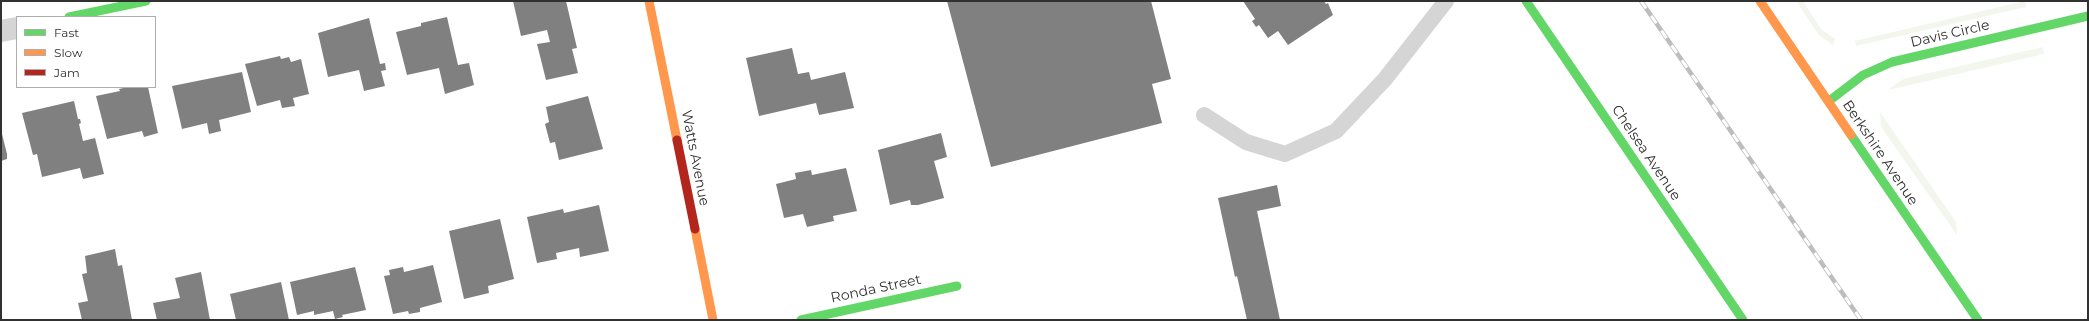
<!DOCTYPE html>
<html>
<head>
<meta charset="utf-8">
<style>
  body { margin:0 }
  #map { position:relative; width:2089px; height:321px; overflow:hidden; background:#fff; font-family:Montserrat,sans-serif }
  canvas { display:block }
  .frame { position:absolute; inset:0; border:2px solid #313131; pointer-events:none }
  .legend { position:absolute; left:16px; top:16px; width:140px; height:72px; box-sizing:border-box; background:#fff; border:1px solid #adadad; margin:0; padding:5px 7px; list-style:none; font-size:12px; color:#313131 }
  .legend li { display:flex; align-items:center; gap:8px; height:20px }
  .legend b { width:20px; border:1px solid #adadad }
</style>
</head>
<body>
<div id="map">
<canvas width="2089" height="321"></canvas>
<div class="frame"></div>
<ul class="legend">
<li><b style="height:5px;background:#63d668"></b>Fast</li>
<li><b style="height:5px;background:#ff974d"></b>Slow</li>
<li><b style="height:5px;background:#b3261e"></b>Jam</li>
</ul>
</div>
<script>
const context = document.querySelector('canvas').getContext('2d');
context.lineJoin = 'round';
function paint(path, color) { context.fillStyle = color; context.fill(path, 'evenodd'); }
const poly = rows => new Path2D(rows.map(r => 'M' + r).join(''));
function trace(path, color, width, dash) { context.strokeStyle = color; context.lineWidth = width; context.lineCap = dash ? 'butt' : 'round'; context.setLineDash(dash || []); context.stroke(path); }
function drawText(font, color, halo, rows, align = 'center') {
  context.font = font + ' Montserrat,sans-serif'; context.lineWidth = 4; context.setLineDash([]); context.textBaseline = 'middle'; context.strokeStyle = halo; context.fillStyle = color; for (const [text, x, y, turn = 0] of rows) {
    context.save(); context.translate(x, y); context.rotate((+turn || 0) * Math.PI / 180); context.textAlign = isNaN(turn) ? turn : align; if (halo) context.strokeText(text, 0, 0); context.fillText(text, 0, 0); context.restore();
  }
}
const green = poly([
  [1796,1,1803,1,1821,29,1835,39,1833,45,1819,35],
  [2025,1,2026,7,1856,46,1855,41],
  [2043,47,2044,54,1888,90,1903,79],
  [1880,112,1956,222,1957,235,1886,134,1881,126]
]);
const building = poly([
  [513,1,566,1,577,48,572,49,578,73,546,80,537,44,550,42,547,30,521,36],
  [947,1,1151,1,1171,79,1152,84,1162,123,991,167],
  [1243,1,1324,1,1326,4,1328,3,1333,15,1288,45,1278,31,1268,38,1259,25,1256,27,1252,21,1255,19],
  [447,17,458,65,469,63,474,85,445,94,439,68,407,75,396,32,421,26,421,23],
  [369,18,380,64,385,63,386,70,381,71,385,86,364,91,359,70,328,77,318,33],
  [792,48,798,74,809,72,811,80,845,72,854,108,819,115,816,103,759,116,746,58],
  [280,56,281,59,289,57,291,62,301,59,309,94,293,98,295,106,282,108,280,100,257,106,245,64],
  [242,72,251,112,219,120,221,131,209,134,207,123,182,129,172,86],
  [128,87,148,87,158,133,144,137,142,131,107,139,96,96,120,91,119,89],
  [588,96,603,149,559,160,555,142,550,143,545,124,549,122,546,107],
  [74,101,78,119,80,119,81,123,79,124,83,141,95,138,104,174,83,179,80,168,42,177,37,154,33,155,22,113],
  [1,130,7,154,7,159,1,161],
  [941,133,947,157,934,161,944,198,918,205,911,205,910,200,890,205,878,150],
  [846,168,857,211,833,216,834,221,807,227,803,214,784,218,776,184,796,179,795,173,811,170,812,175],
  [1277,185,1281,206,1257,211,1280,320,1247,320,1237,276,1235,277,1218,198],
  [599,205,609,251,580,257,579,248,556,253,557,259,537,263,527,217,563,209,564,213],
  [500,219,514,279,488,286,489,293,464,299,449,231],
  [115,249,118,266,122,265,132,320,82,320,78,303,88,301,82,274,87,273,85,256],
  [433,265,442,302,420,308,420,312,409,314,408,311,393,314,384,276,390,275,389,270,403,267,404,272],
  [355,267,366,310,342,315,343,317,335,319,333,311,314,315,314,311,297,315,290,282],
  [201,272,210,320,157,320,153,303,180,298,175,278],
  [281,282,289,320,236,320,230,294]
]);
const lane = poly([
  [1204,115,1246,142,1285,154,1336,131,1385,79,1446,1]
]);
const street = poly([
  [1,31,17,28]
]);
const fast = poly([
  [1526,1,1743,320],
  [69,17,146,1],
  [1829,101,1863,75,1892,62,2088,16],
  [1851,135,1978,320],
  [801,320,957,286]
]);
const slow = poly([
  [649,1,677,140],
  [1760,1,1851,135],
  [695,229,713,320]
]);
const jam = poly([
  [677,140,695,229]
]);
const rail = poly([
  [1641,1,1861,320]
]);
const streetNames = [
  ["Davis Circle",1950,34,-13],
  ["Chelsea Avenue",1646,153,56],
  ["Berkshire Avenue",1880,153,56],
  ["Watts Avenue",695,158,79],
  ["Ronda Street",876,289,-12]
];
paint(green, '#f2f6ed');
paint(building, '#808080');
trace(lane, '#d5d5d5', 16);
trace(street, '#d5d5d5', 22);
trace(fast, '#63d668', 9);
trace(slow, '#ff974d', 9);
trace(jam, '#b3261e', 9);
trace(rail, '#bdbdbd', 4.5);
trace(rail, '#fff', 3, [9]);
drawText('14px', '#313131', '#fff', streetNames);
</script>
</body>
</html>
